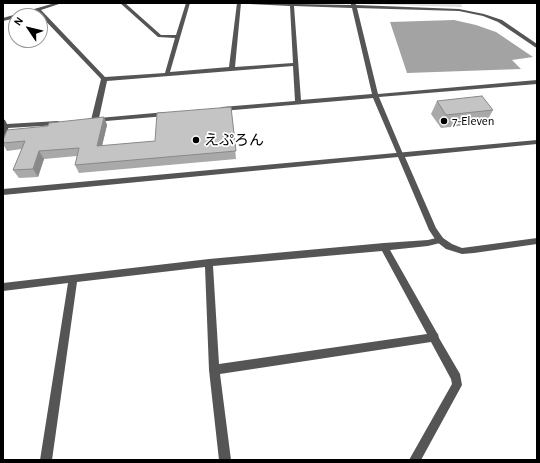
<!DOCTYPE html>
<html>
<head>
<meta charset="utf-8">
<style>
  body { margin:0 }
  #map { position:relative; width:540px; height:463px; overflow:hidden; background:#fff; font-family:"Alegreya Sans",sans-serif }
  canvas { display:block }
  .frame { position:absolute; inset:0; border:4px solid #000; pointer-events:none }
  .north { position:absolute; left:8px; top:8px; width:40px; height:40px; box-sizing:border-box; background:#fff; border:1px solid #999; border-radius:50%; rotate:305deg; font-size:11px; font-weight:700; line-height:16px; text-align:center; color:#000 }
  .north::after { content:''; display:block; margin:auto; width:14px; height:18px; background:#000; clip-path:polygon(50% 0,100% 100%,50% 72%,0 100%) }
</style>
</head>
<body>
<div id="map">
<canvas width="540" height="463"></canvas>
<div class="frame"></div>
<div class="north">N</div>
</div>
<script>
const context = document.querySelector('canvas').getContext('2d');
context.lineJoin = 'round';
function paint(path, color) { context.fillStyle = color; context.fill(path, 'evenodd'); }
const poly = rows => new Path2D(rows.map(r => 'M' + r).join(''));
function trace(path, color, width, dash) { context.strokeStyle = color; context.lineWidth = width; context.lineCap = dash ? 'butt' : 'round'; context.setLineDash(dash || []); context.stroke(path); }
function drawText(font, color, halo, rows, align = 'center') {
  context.font = font + ' "Alegreya Sans","Noto Sans JP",sans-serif'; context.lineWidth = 3.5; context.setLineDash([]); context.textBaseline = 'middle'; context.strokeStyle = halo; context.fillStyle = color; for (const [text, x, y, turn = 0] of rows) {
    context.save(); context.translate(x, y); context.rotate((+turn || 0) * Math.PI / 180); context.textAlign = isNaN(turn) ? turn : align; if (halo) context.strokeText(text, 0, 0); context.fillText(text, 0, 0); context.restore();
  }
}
const green = poly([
  [362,3,461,3,462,7,364,4]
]);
const water = poly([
  [454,20,476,25,496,32,533,57,512,60,521,69,407,73,390,22]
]);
const minor = poly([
  [55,3,62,3,41,10,105,77,165,73,175,38,158,37,120,3,125,3,161,35,176,35,186,3,190,3,170,72,229,67,237,3,241,3,235,67,293,63,290,6,249,4,247,3,351,5,351,3,355,3,356,5,459,9,484,14,502,20,537,44,537,48,535,47,498,22,483,16,459,11,357,8,378,94,537,80,537,84,379,97,403,154,400,156,397,154,373,98,222,111,219,109,222,107,295,101,293,66,107,81,99,118,166,112,169,114,166,116,94,122,91,120,101,79,37,12,22,16,16,16,16,18,3,21,3,18,55,3],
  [294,6,352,8,372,94,301,100,294,6],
  [3,119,5,120,7,124,58,121,61,123,58,125,8,128,9,132,5,141,3,141,3,119],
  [440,237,443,238,444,240,443,242,440,243,428,246,390,250,437,333,438,334,439,338,460,374,462,385,421,460,409,460,452,384,451,379,431,342,220,374,231,460,219,460,209,370,205,267,77,282,52,460,40,460,68,283,3,291,3,283,209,259,384,243,428,240,440,237],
  [382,251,427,334,219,364,213,266,382,251]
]);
const tertiary = poly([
  [537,140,537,144,405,157,436,228,443,238,452,244,462,248,537,238,537,244,474,253,462,254,446,249,437,242,429,230,398,157,3,195,3,189,537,140]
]);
const wall = poly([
  [437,101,493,110,486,123,441,128,431,114],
  [231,107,236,159,79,173,75,165,77,156,44,159,38,177,19,178,13,170,22,149,7,151,3,144,3,140,48,126,104,117,107,125,102,146,155,141]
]);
const shadedWall = poly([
  [104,117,107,125,100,154,97,146],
  [39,151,44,159,38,177,33,169]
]);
const building = poly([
  [482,96,493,110,446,115,437,101,482,96],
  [231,107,236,151,75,165,79,148,39,151,33,169,13,170,25,141,3,143,3,140,7,130,48,126,49,123,104,117,97,146,155,141,157,113,231,107]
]);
const markers = [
  [444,121,4,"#000"],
  [196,140,4,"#000"]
];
const farPoinames = [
  ["7-Eleven",452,121]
];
const poiNames = [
  ["えぷろん",204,140]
];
paint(green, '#dcdcdc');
paint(water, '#a3a3a3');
paint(minor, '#555');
paint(tertiary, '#555');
paint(wall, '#a9a9a9');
paint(shadedWall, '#898989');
paint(building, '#c4c4c4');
trace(building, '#898989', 1);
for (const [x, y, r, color] of markers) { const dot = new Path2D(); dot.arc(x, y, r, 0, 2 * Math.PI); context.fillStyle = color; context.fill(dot); trace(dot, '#fff', 1.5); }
drawText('13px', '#000', '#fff', farPoinames, 'left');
drawText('15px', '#000', '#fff', poiNames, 'left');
</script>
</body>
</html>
